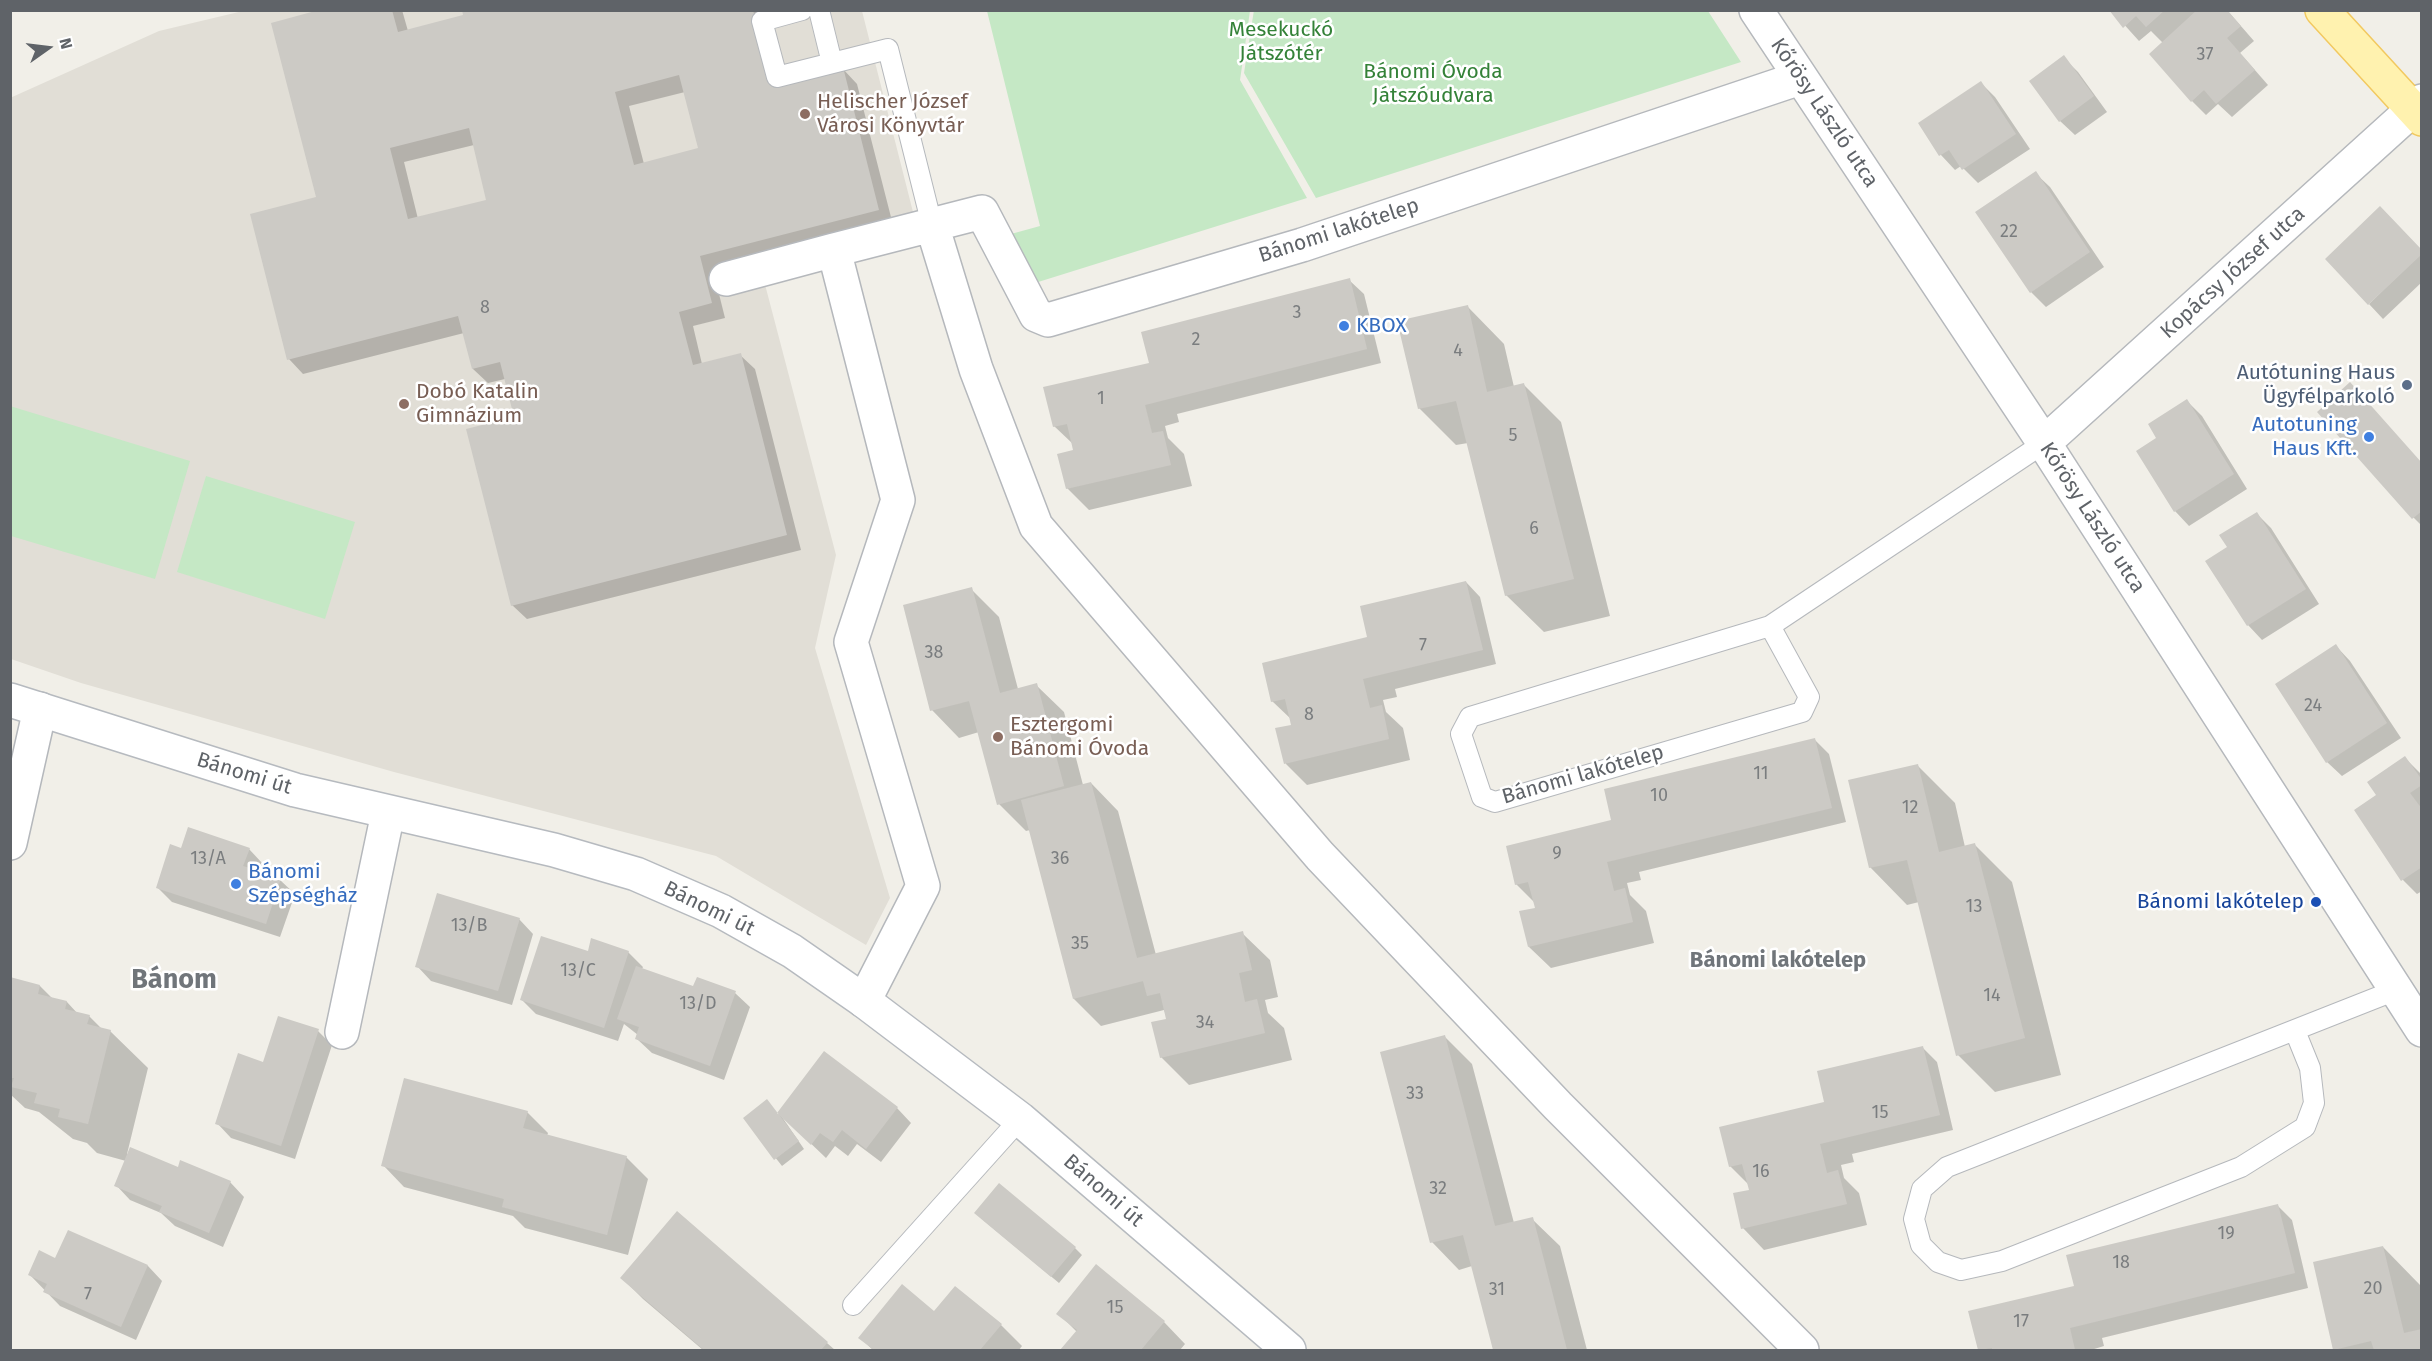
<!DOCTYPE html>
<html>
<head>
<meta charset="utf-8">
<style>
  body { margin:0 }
  #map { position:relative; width:2432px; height:1361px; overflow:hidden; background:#f1efe8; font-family:"Fira Sans",sans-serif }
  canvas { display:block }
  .frame { position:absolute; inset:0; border:12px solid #5f6368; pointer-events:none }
  .north { position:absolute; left:18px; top:18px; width:60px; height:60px; -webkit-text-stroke:4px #fff; paint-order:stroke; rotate:76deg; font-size:16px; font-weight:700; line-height:24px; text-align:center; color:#5f6368 }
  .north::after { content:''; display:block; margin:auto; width:21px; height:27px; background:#5f6368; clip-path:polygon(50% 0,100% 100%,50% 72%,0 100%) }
</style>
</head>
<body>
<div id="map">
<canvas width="2432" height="1361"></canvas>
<div class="frame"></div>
<div class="north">N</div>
</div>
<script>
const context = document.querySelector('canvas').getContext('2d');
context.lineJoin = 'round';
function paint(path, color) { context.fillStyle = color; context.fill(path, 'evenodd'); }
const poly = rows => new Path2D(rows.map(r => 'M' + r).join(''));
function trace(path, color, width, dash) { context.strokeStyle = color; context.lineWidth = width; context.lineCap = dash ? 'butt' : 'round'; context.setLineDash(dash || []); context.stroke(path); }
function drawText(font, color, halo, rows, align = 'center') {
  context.font = font + ' "Fira Sans",sans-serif'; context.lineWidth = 5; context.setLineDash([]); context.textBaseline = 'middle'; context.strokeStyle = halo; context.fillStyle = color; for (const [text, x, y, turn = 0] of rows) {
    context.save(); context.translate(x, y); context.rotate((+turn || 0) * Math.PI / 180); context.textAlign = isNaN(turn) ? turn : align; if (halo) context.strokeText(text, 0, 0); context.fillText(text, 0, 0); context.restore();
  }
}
const education = poly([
  [243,11,862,11,913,212,757,254,836,555,815,648,890,898,866,945,716,856,394,772,81,683,11,659,10,98,159,31]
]);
const green = poly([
  [1254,10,1708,11,1741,62,1316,198,1244,73],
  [987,11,1250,11,1240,80,1307,198,1035,283,1011,234,1040,226],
  [10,406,190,461,155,579,11,536],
  [206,476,355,522,325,619,177,572]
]);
const shadow = poly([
  [325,10,402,10,408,31,465,16,464,10,763,10,782,85,843,69,857,84,893,225,713,270,725,318,693,326,702,364,740,355,755,369,801,550,527,619,512,605,516,418,505,379,488,383,473,369,464,333,303,374,289,359,317,199],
  [685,92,700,149,644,164,629,106],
  [474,145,488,201,418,219,404,162],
  [2111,10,2227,10,2254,41,2240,53,2268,85,2232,117,2218,104,2206,115,2192,101,2163,43,2151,31,2139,41],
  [2063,57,2078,72,2107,112,2075,135,2060,121,2031,81],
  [1981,83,1995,97,2030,149,1978,183,1961,166,1955,170,1941,155,1920,124],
  [2035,173,2050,187,2104,267,2046,307,2031,292,1978,212],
  [2422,252,2422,282,2383,319,2369,304],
  [1349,280,1364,294,1381,363,1177,414,1179,422,1165,426,1168,438,1184,454,1192,486,1089,510,1067,488,1074,451,1073,444,1054,426,1151,364],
  [1467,306,1504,344,1514,387,1524,385,1561,422,1610,616,1544,632,1506,595,1468,443,1456,445,1419,408],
  [2187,401,2202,416,2247,489,2189,526,2175,511,2158,439],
  [2319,412,2422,463,2422,526,2414,518],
  [2257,514,2271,528,2319,604,2262,640,2248,625,2207,561,2229,548],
  [1466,582,1480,597,1496,664,1395,689,1397,697,1383,700,1386,712,1403,728,1410,760,1307,785,1286,764,1277,730,1293,726,1292,720,1272,701,1366,639],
  [971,589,999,617,1018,689,1036,685,1064,712,1083,785,1091,783,1118,811,1156,955,1242,933,1270,960,1278,997,1265,1000,1268,1013,1284,1028,1292,1060,1189,1085,1161,1057,1168,1020,1164,1010,1101,1026,1074,999,1030,830,1026,831,999,804,979,732,959,738,932,710],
  [2336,646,2350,661,2401,738,2342,776,2327,762],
  [1815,740,1829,754,1846,822,1639,872,1641,880,1627,883,1630,895,1646,911,1654,943,1551,968,1529,947,1537,909,1535,903,1516,884,1613,821],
  [2405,758,2422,775,2422,891,2417,894,2403,880,2378,796],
  [1918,766,1955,803,1965,847,1974,844,2012,882,2061,1075,1995,1092,1958,1055,1919,902,1907,905,1870,867],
  [249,849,263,864,260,873,280,880,295,894,280,937,172,902,158,888,182,850],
  [519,919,533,934,512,1005,431,981,417,966],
  [628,952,643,967,642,969,694,988,735,993,750,1007,724,1080,652,1053,637,1039,638,1035,624,1024,618,1041,536,1014,522,1000,589,953],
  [10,979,40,986,53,999,67,1002,78,1014,89,1016,102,1029,110,1031,148,1068,127,1154,230,1182,244,1197,223,1247,175,1226,161,1213,130,1200,116,1185,126,1161,97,1153,87,1143,73,1139,39,1112,25,1108,10,1094],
  [318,1031,332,1045,295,1159,231,1138,217,1123],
  [1445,1037,1472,1064,1514,1223,1532,1219,1560,1246,1587,1350,1494,1350,1472,1266,1459,1270,1432,1242],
  [1922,1047,1937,1062,1953,1130,1852,1154,1854,1162,1841,1165,1844,1178,1859,1193,1867,1225,1764,1250,1743,1228,1750,1191,1749,1185,1730,1166,1826,1103],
  [824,1053,897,1108,911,1123,881,1162,857,1144,848,1156,835,1146,826,1158,780,1114,804,1149,782,1166,745,1119,766,1101,778,1115],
  [527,1112,548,1133,547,1136,626,1157,648,1179,628,1255,525,1228,513,1216,404,1187,383,1165],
  [2278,1206,2292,1220,2308,1288,2102,1338,2104,1346,2091,1350,1980,1350,1970,1312,2076,1287],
  [678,1213,827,1343,835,1350,703,1350,643,1299,622,1278],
  [983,1220,1075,1248,1082,1255,1059,1283],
  [69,1232,148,1266,162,1281,136,1340,60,1306,30,1275,56,1260],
  [2383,1247,2420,1285,2422,1350,2336,1350,2334,1349],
  [934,1313,1001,1325,1022,1346,1019,1350,873,1350,860,1338],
  [1058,1313,1164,1322,1185,1344,1180,1350,1062,1350,1077,1332]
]);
const building = poly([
  [319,10,392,10,398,32,463,15,462,10,753,10,772,86,843,67,879,210,700,256,712,303,679,312,693,365,741,353,787,535,511,606,466,429,514,417,500,362,472,369,458,316,287,360,250,214,316,197,271,23],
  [679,75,698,148,634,165,615,92],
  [469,128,486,200,408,219,390,148],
  [2109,10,2165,10,2146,27,2136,16,2123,28],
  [2197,10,2227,10,2241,26,2227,38,2255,70,2216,104,2204,90,2191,102,2149,54],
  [2064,55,2094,96,2059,122,2029,81],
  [1981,81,2016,134,1962,170,1949,150,1939,156,1918,123],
  [2036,171,2090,252,2030,293,1975,212],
  [2380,206,2422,250,2422,254,2368,305,2325,259],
  [1350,278,1367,349,1145,405,1152,433,1163,431,1171,465,1066,489,1057,454,1073,450,1067,424,1053,427,1043,387,1149,363,1141,332],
  [1468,305,1487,392,1524,383,1574,579,1505,596,1456,401,1418,409,1397,321],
  [2350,382,2422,463,2422,511,2412,519,2317,412],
  [2187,399,2234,474,2174,512,2136,451,2156,438,2148,424],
  [2257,512,2306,589,2247,626,2205,561,2227,547,2219,535],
  [1466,581,1483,650,1363,679,1370,708,1382,705,1389,739,1284,764,1275,728,1291,725,1285,699,1271,702,1262,663,1367,637,1360,606],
  [972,587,1000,693,1037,683,1064,786,997,805,969,701,930,711,903,605],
  [2336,644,2387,723,2326,763,2275,684],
  [1815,738,1832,808,1607,862,1614,891,1625,888,1633,922,1528,947,1519,911,1535,908,1528,882,1515,885,1506,846,1611,820,1604,789],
  [2405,756,2422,780,2422,785,2410,793,2422,809,2422,867,2401,881,2354,810,2376,795,2367,782],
  [1918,764,1939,852,1975,843,2025,1038,1956,1056,1907,860,1869,868,1848,780],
  [1091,782,1137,958,1243,931,1252,970,1239,973,1245,1002,1257,999,1265,1033,1160,1058,1151,1022,1166,1019,1160,993,1147,996,1143,981,1073,999,1021,800],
  [188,827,250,848,243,866,281,878,266,924,156,888,170,844,181,848],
  [437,893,520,918,498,991,415,967],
  [541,936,588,951,591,938,629,951,604,1028,520,1000],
  [636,966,693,986,697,977,736,991,710,1066,635,1039,639,1027,617,1019],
  [10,977,40,985,38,994,67,1001,65,1009,90,1015,87,1024,111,1030,88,1124,58,1117,60,1109,34,1103,37,1093,11,1087,14,1078,10,1078],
  [278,1016,319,1029,281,1146,215,1124,238,1053,263,1062],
  [1445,1035,1495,1226,1533,1217,1567,1350,1493,1350,1463,1235,1430,1243,1380,1052],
  [1923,1046,1940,1115,1820,1144,1827,1173,1838,1170,1847,1204,1741,1229,1733,1193,1749,1190,1742,1164,1729,1167,1719,1127,1824,1102,1817,1071],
  [824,1051,898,1107,866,1149,842,1130,833,1142,820,1133,811,1145,777,1113],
  [404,1078,528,1111,523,1128,627,1156,607,1235,502,1207,504,1199,381,1166],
  [767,1099,799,1141,774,1160,743,1118],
  [130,1147,178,1167,180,1160,231,1181,209,1233,159,1212,162,1206,114,1186],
  [999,1183,1076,1247,1051,1277,974,1213],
  [2278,1204,2295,1273,2070,1328,2075,1350,1992,1350,1992,1348,1978,1350,1968,1311,2074,1286,2066,1255],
  [677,1211,828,1342,821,1350,704,1350,620,1278],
  [68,1230,148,1265,121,1327,43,1292,47,1284,28,1275,39,1250,55,1258],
  [2383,1246,2404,1333,2422,1329,2422,1350,2374,1350,2371,1341,2333,1350,2313,1262],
  [1096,1264,1165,1321,1141,1350,1060,1350,1077,1330,1056,1314],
  [902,1284,934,1311,955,1286,1002,1324,980,1350,874,1350,858,1338]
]);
const lane = poly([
  [802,10,762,21,777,77,888,49,932,225],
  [819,10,832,63],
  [1770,626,1809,697,1802,712,1495,802,1482,797,1461,734,1470,717,1770,626,2044,443],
  [2295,1031,2310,1068,2314,1103,2305,1127,2241,1167,2002,1261,1961,1270,1938,1262,1921,1245,1914,1219,1922,1189,1947,1167,2396,990],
  [853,1305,1020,1119]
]);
const street = poly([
  [1756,10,2044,443,2422,1030],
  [932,225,976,369,1036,526,1320,856,1558,1106,1802,1350],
  [726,279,834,250],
  [2044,443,2422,101],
  [10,843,40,709],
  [864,1001,923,886,851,642,898,500,834,250,982,212,1036,315,1048,320,1302,245,1800,78],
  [342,1032,388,813]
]);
const secondary = poly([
  [10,700,295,790,554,850,636,874,721,911,792,951,864,1001,1020,1119,1289,1350]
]);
const primary = poly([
  [2322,10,2422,119]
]);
const markers = [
  [805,114,6,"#8d6e63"],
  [1344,326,6,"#3f7fe0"],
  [2407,385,6,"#5c6f8a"],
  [404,404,6,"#8d6e63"],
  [2369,437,6,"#3f7fe0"],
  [998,737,6,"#8d6e63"],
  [236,884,6,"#3f7fe0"],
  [2316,902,6,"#1a4fb4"]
];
const numberNames = [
  ["37",2205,55],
  ["22",2009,232],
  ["8",485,308],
  ["3",1297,313],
  ["2",1196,340],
  ["4",1458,351],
  ["1",1101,399],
  ["5",1513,436],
  ["6",1534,529],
  ["7",1423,646],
  ["38",934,653],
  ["24",2313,706],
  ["8",1309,715],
  ["11",1761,774],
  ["10",1659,796],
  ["12",1910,808],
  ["9",1557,854],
  ["13/A",208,859],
  ["36",1060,859],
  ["13",1974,907],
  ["13/B",469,926],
  ["35",1080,944],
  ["13/C",578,971],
  ["14",1992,996],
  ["13/D",698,1004],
  ["34",1205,1023],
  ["33",1415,1094],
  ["15",1880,1113],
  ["16",1761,1172],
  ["32",1438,1189],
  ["19",2226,1234],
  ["18",2121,1263],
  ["20",2373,1289],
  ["31",1497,1290],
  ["7",88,1295],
  ["15",1115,1308],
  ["17",2021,1322]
];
const parkNames = [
  ["Mesekuckó",1281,30],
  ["Játszótér",1281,54],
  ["Bánomi Óvoda",1433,72],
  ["Játszóudvara",1433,96]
];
const educationNames = [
  ["Helischer József",817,102],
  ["Városi Könyvtár",817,126],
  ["Dobó Katalin",416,392],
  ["Gimnázium",416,416],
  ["Esztergomi",1010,725],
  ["Bánomi Óvoda",1010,749]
];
const streetNames = [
  ["Kőrösy László utca",1824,113,56],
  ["Bánomi lakótelep",1339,231,-18],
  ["Kopácsy József utca",2233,273,-42],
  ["Kőrösy László utca",2092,518,57],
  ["Bánomi út",244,774,17],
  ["Bánomi lakótelep",1583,775,-16],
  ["Bánomi út",709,909,26],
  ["Bánomi út",1103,1191,41]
];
const shopNames = [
  ["KBOX",1356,326],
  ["Autotuning",2357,425,"right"],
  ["Haus Kft.",2357,449,"right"],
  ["Bánomi",248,872],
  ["Szépségház",248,896]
];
const serviceNames = [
  ["Autótuning Haus",2395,373],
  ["Ügyfélparkoló",2395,397]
];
const transitNames = [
  ["Bánomi lakótelep",2304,902]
];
const neighbourhoodNames = [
  ["Bánomi lakótelep",1778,961]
];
const districtNames = [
  ["Bánom",174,980]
];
paint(education, '#e1ded6');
paint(green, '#c5e8c5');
paint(shadow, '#0003');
paint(building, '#cccac5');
trace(lane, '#b5b8bc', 22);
trace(street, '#b5b8bc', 36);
trace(secondary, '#b6babf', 36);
trace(primary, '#f2c960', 36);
trace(lane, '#fff', 20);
trace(street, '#fff', 33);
trace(secondary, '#fff', 33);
trace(primary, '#fff2af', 33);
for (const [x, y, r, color] of markers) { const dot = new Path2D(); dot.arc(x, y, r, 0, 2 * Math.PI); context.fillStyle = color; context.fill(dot); trace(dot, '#fff', 2); }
drawText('18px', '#7a7d7f', null, numberNames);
drawText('21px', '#348238', '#fff', parkNames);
drawText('21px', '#785e54', '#fff', educationNames, 'left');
drawText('21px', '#5f6368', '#fff', streetNames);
drawText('21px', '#366cbe', '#fff', shopNames, 'left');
drawText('21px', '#4e5e75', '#fff', serviceNames, 'right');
drawText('21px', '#164399', '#fff', transitNames, 'right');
drawText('bold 22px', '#70757a', '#fff', neighbourhoodNames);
drawText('bold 27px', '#70757a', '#fff', districtNames);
</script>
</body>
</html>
